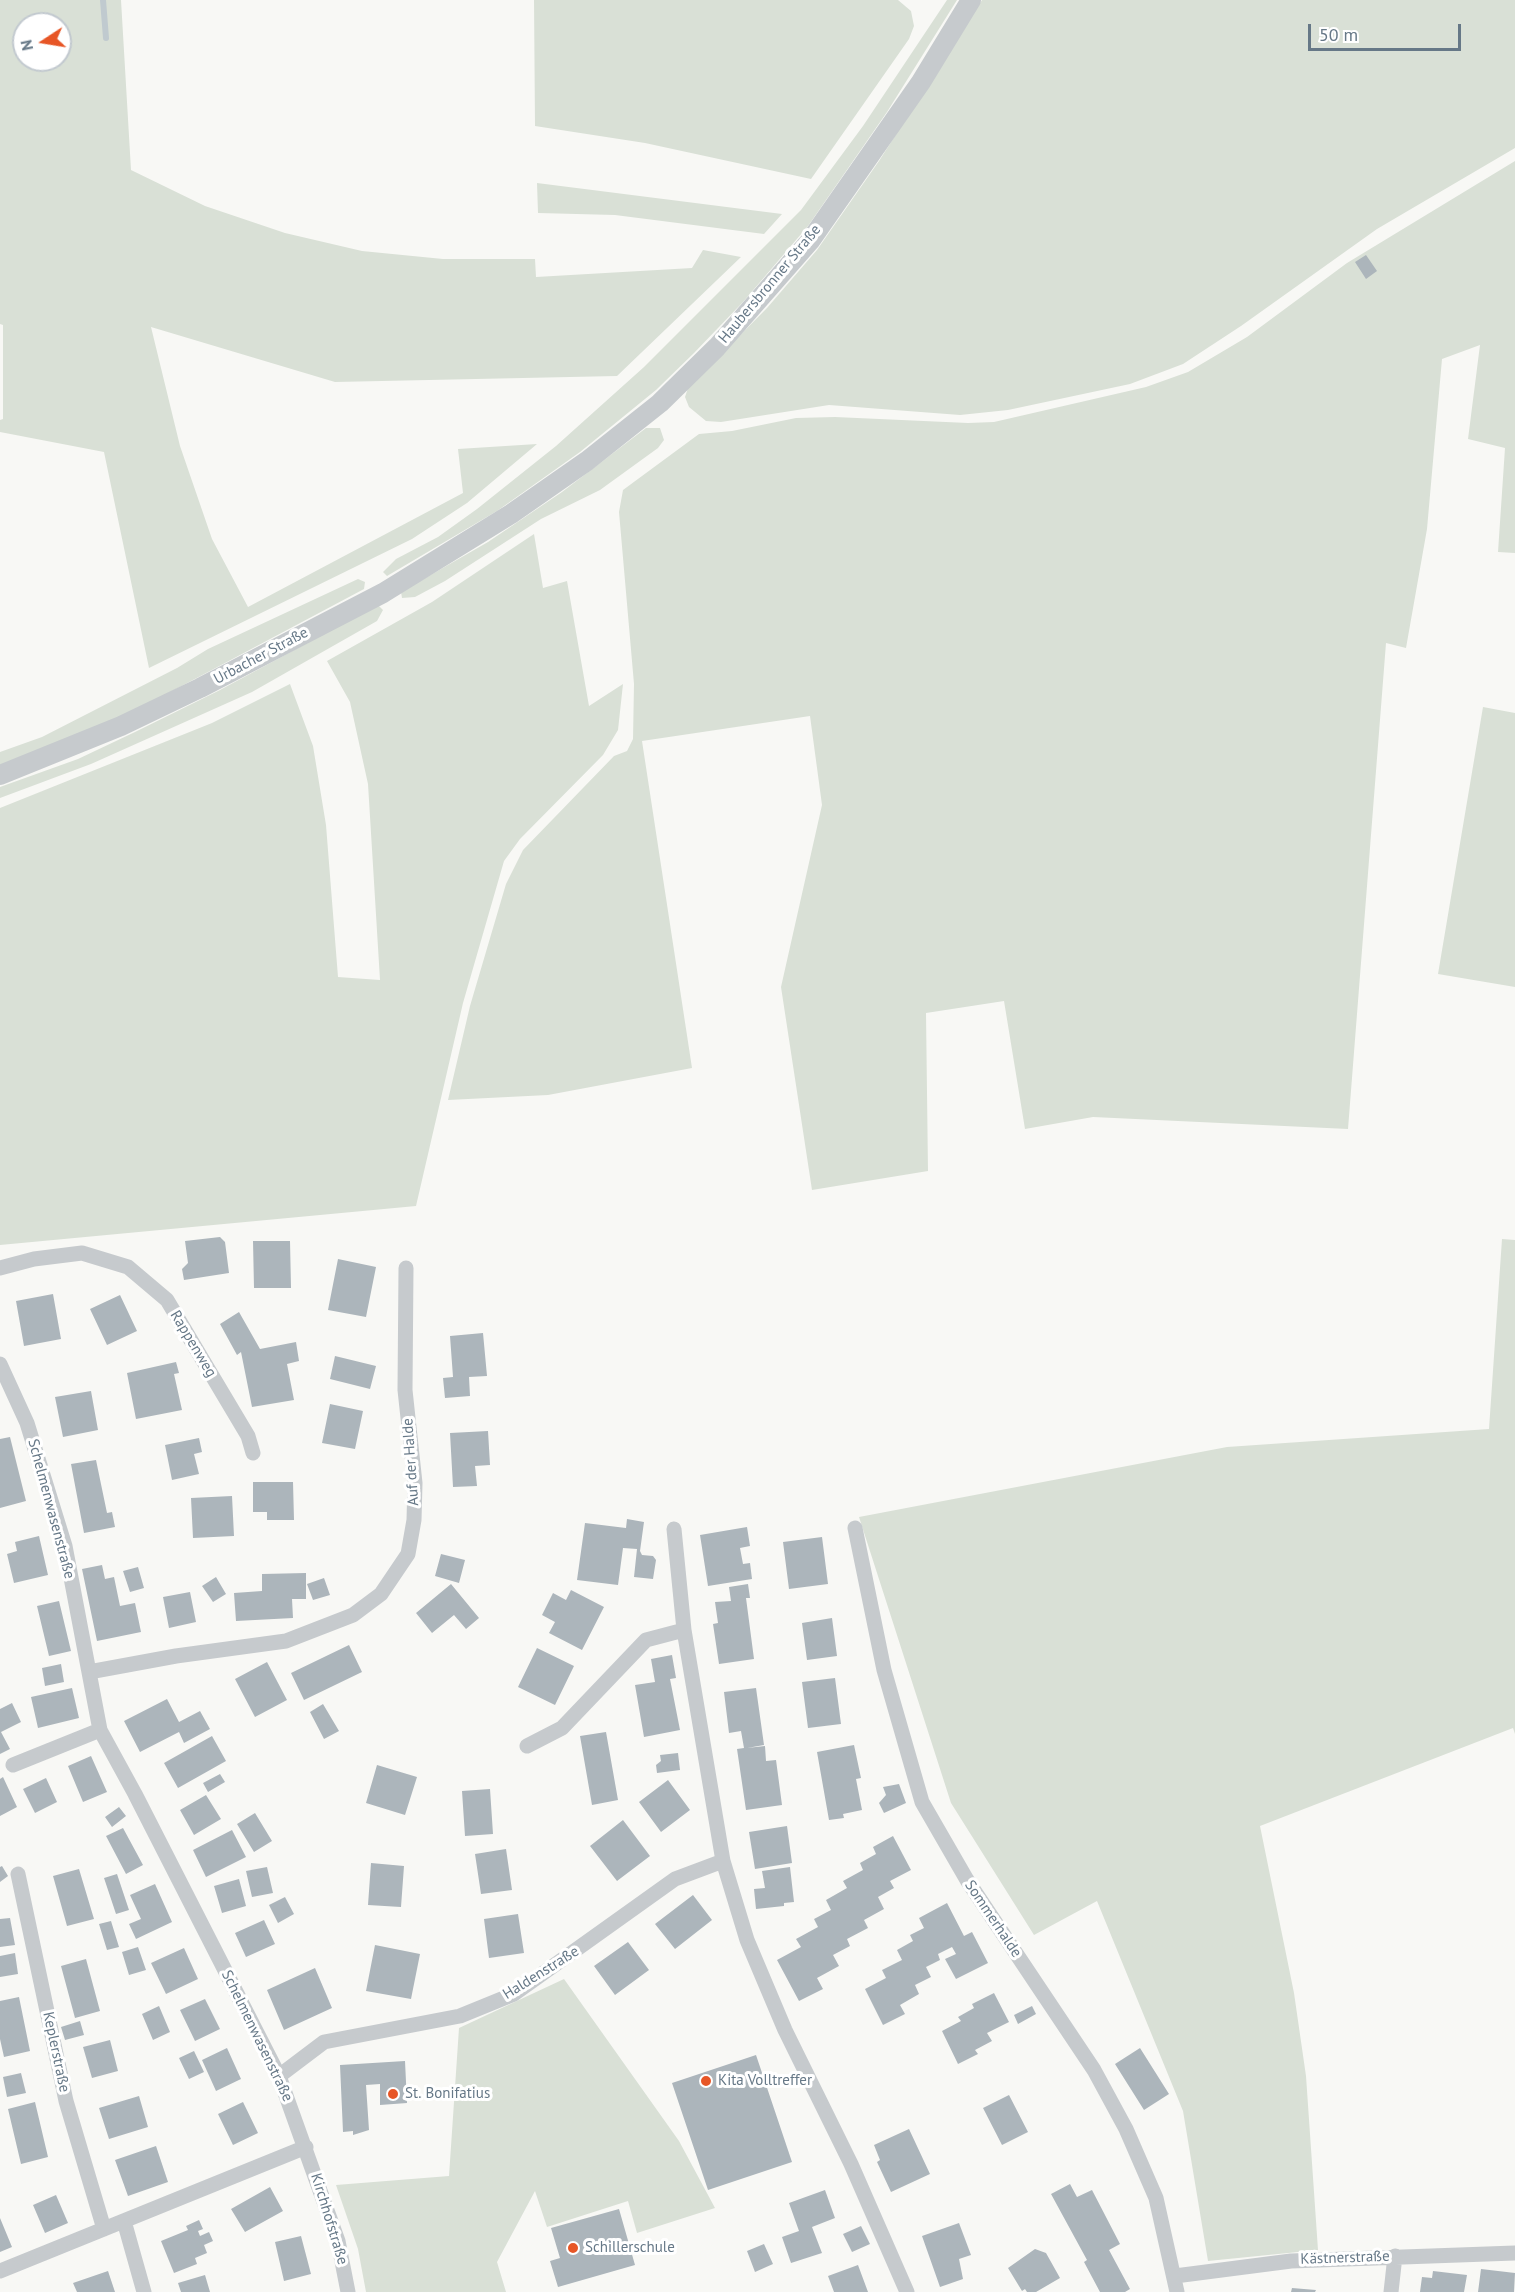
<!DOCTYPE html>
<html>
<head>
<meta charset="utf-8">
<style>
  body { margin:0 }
  #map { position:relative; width:1515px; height:2292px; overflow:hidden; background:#f8f8f5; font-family:"PT Sans",sans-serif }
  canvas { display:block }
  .north { position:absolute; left:12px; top:12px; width:60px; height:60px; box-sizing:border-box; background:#fff; border:2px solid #c2c9cf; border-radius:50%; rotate:258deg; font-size:16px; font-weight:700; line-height:24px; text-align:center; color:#667887 }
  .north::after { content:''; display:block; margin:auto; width:21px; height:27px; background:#e75626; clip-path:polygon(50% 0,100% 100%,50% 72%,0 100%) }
  .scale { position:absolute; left:1308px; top:24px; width:153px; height:27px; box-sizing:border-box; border:3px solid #667887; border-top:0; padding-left:8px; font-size:18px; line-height:21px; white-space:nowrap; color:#667887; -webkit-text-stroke:4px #fff; paint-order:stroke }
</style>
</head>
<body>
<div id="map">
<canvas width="1515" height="2292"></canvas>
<div class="north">N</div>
<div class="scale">50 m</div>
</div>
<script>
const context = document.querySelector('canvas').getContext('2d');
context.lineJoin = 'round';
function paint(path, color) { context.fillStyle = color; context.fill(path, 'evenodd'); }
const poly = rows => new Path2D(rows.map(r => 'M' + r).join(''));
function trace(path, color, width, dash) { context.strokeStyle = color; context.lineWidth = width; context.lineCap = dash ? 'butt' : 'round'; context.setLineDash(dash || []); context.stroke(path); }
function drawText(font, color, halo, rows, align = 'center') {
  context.font = font + ' "PT Sans",sans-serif'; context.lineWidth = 6; context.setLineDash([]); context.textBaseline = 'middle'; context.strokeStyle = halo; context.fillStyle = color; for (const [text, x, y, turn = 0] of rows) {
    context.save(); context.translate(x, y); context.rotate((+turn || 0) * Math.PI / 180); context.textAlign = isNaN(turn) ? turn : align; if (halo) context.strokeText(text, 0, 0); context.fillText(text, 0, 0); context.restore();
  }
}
const green = poly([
  [0,0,121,0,131,170,205,206,285,233,362,251,443,259,535,259,536,277,692,268,703,250,741,257,617,376,335,382,151,327,180,446,212,539,248,607,463,493,458,449,537,444,467,503,412,539,149,668,104,452,0,432,0,420,3,419,3,325,0,324],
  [24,24,60,24,60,60,24,60],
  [534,0,898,0,911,11,914,26,909,39,811,179,645,143,535,126],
  [947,0,957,0,887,112,808,226,743,302,694,353,656,390,580,452,497,511,387,576,383,572,396,559,438,537,477,509,556,446,644,367,801,210,863,126],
  [982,0,1515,0,1515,148,1377,229,1241,326,1183,364,1130,384,1008,410,960,415,829,405,721,422,706,421,689,407,685,397,688,388,767,308,817,250,879,161],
  [1515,161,1515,553,1498,552,1505,448,1468,439,1480,345,1442,359,1427,529,1406,648,1386,643,1348,1129,1093,1117,1025,1129,1004,1001,926,1013,928,1171,812,1190,781,987,822,805,810,716,642,741,692,1068,548,1095,448,1100,470,1006,506,884,523,850,614,756,627,751,633,739,634,684,619,512,623,490,699,434,732,431,796,418,835,417,968,423,994,422,1146,387,1188,372,1247,337,1347,263],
  [537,183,782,214,764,234,615,215,538,213],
  [646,428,660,428,664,440,658,448,600,490,541,519,445,581,415,597,402,598,401,592,488,542,562,492],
  [534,534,543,588,567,581,589,706,623,684,618,730,603,755,520,839,504,861,463,1003,416,1206,0,1245,0,808,212,723,290,684,313,746,326,825,338,977,380,980,368,784,350,702,327,661,432,602],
  [358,579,365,582,364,589,225,663,140,708,65,741,0,765,0,752,42,737,177,668,208,649],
  [378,605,383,610,377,621,252,692,91,764,0,798,0,787,78,759,135,732,220,690],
  [1483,707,1515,713,1515,987,1438,974],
  [1502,1239,1515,1240,1515,1734,1513,1728,1260,1826,1294,1993,1306,2076,1318,2250,1208,2261,1183,2111,1097,1901,1034,1935,951,1803,859,1517,1227,1447,1489,1429],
  [564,1979,679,2141,715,2208,637,2233,628,2201,547,2227,535,2191,497,2262,506,2292,366,2292,358,2249,336,2185,449,2176,459,2028]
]);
const stream = poly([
  [103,0,106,38]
]);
const building = poly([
  [1366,255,1377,271,1366,279,1355,262],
  [220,1237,225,1242,229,1273,184,1280,182,1269,188,1263,185,1241],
  [253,1241,290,1241,291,1288,254,1288],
  [338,1259,376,1267,366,1317,328,1310],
  [53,1294,61,1339,24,1346,16,1301],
  [120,1295,137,1331,107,1345,90,1309],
  [239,1312,260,1349,296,1342,299,1361,287,1364,294,1400,252,1407,241,1352,237,1355,220,1324],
  [483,1333,487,1376,469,1377,470,1396,445,1398,443,1378,453,1377,450,1336],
  [335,1356,376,1366,370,1389,330,1379],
  [176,1362,179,1373,174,1374,182,1410,136,1419,127,1373],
  [91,1391,98,1430,63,1437,55,1397],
  [330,1404,363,1411,355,1449,322,1443],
  [488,1431,490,1465,475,1466,477,1486,453,1487,450,1433],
  [10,1437,26,1501,0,1508,0,1439],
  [199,1438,202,1452,194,1454,199,1474,172,1480,165,1445],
  [96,1460,107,1513,112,1512,115,1527,84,1533,71,1464],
  [253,1482,293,1482,294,1520,267,1520,267,1512,253,1512],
  [232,1496,234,1536,193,1538,191,1498],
  [627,1519,644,1522,640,1551,642,1555,653,1556,656,1560,653,1579,634,1577,637,1549,623,1548,618,1585,577,1580,585,1523,626,1528],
  [747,1527,750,1546,740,1548,743,1564,750,1563,752,1579,708,1586,700,1535],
  [39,1536,48,1575,14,1583,7,1554,17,1551,15,1542],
  [822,1537,828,1584,789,1589,783,1542],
  [441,1554,465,1560,459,1583,435,1576],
  [102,1565,105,1579,114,1577,120,1606,135,1603,141,1632,97,1641,82,1569],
  [138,1567,144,1588,130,1592,123,1571],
  [306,1573,306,1599,292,1599,293,1618,236,1621,234,1593,262,1591,262,1574],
  [216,1577,226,1594,213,1602,202,1586],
  [324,1578,330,1595,313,1600,307,1584],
  [451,1584,479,1618,466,1629,454,1615,432,1633,416,1613],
  [748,1584,750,1598,746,1598,754,1659,719,1664,713,1624,718,1623,715,1602,731,1601,729,1587],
  [571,1590,604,1607,582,1650,549,1633,555,1622,542,1615,553,1593,566,1600],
  [190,1592,196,1622,169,1628,163,1597],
  [59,1601,71,1651,49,1656,37,1606],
  [832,1618,837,1656,807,1660,802,1623],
  [349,1645,362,1672,304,1700,291,1673],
  [537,1648,574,1666,555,1705,518,1687],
  [672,1655,676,1678,670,1679,680,1730,644,1737,635,1685,655,1682,651,1659],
  [267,1662,287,1700,255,1717,235,1679],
  [61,1664,64,1682,45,1686,42,1668],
  [835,1678,841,1724,808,1728,802,1682],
  [72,1688,79,1718,38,1728,31,1697],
  [756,1688,764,1745,747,1748,765,1746,766,1761,776,1760,782,1805,746,1810,737,1749,744,1748,741,1731,729,1733,724,1692],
  [167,1699,179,1722,200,1711,210,1729,184,1743,179,1732,140,1752,124,1721],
  [12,1703,21,1722,1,1732,10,1749,0,1754,0,1709],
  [323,1704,339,1731,324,1739,310,1712],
  [606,1732,618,1800,592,1805,580,1736],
  [212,1736,226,1761,178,1788,164,1763],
  [854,1745,861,1778,856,1779,862,1810,843,1814,844,1818,829,1820,817,1752],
  [678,1753,680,1770,657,1773,656,1765,661,1761,660,1755],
  [91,1756,107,1792,83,1802,68,1766],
  [377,1765,417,1777,405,1815,366,1803],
  [220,1774,225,1782,208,1792,203,1783],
  [3,1777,17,1807,0,1816,0,1779],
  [46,1778,57,1802,35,1813,23,1789],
  [668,1780,690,1810,661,1832,639,1802],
  [899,1784,906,1803,884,1813,879,1803,886,1795,883,1787],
  [490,1789,493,1834,465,1836,462,1791],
  [206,1795,221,1819,194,1835,180,1810],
  [119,1807,126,1816,112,1827,105,1817],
  [255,1813,272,1841,254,1852,237,1824],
  [623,1820,650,1856,617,1881,590,1846],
  [787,1826,792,1863,755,1869,749,1832],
  [123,1828,143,1865,126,1874,106,1836],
  [232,1830,246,1857,206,1877,193,1850],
  [893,1836,911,1870,890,1881,894,1888,878,1897,884,1909,864,1920,868,1928,847,1939,850,1946,833,1955,839,1966,817,1978,823,1989,799,2001,777,1960,801,1947,796,1939,818,1927,814,1919,831,1910,826,1900,847,1888,843,1881,863,1870,860,1863,876,1854,873,1847],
  [506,1849,512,1890,481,1894,475,1854],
  [371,1863,404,1866,401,1907,368,1905],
  [2,1866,8,1876,0,1882,0,1867],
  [267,1867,273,1893,252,1897,246,1871],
  [790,1867,794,1902,784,1903,784,1906,756,1909,754,1889,765,1888,762,1871],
  [79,1869,94,1919,67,1926,53,1876],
  [117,1874,129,1910,116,1914,104,1878],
  [239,1879,246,1906,222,1913,214,1886],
  [155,1884,172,1922,136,1939,129,1924,141,1919,130,1895],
  [693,1895,712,1920,675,1949,655,1924],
  [285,1897,294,1914,278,1923,269,1905],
  [947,1903,964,1936,972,1932,988,1963,956,1979,945,1959,956,1954,952,1947,938,1954,940,1960,926,1967,931,1977,915,1985,919,1994,900,2005,905,2014,883,2025,865,1989,886,1978,882,1970,902,1960,897,1950,913,1941,910,1935,924,1928,919,1918],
  [518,1914,524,1953,489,1958,484,1919],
  [10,1918,15,1945,0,1947,0,1919],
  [264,1920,275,1944,246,1957,235,1933],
  [111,1921,119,1947,107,1950,99,1924],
  [628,1942,649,1970,615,1995,594,1966],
  [375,1945,420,1954,411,1999,366,1991],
  [138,1947,146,1970,129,1975,122,1952],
  [184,1948,198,1979,166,1994,151,1963],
  [15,1953,18,1974,0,1977,0,1956],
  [86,1959,100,2011,75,2018,61,1966],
  [315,1968,332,2008,284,2030,267,1990],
  [994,1993,1009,2022,987,2033,992,2041,975,2050,978,2054,958,2064,942,2031,961,2021,958,2017,974,2008,972,2004],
  [19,1997,30,2051,4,2057,0,2039,0,2001],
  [205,1999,220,2029,195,2041,180,2010],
  [159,2006,170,2032,153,2040,142,2014],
  [1032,2006,1036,2014,1018,2024,1014,2015],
  [80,2021,84,2035,65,2040,61,2027],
  [110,2040,118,2071,92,2078,83,2047],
  [227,2048,241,2079,216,2091,202,2060],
  [1140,2048,1169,2094,1144,2110,1115,2064],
  [194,2051,204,2072,189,2079,179,2058],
  [756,2055,792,2162,708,2190,672,2083],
  [405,2061,407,2103,380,2105,380,2084,366,2085,369,2130,353,2135,353,2131,343,2132,340,2065],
  [21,2073,26,2093,7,2097,3,2077],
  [1009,2095,1028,2132,1002,2145,983,2108],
  [139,2096,148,2127,109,2139,99,2108],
  [35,2102,48,2157,21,2164,8,2109],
  [243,2102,258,2133,233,2145,218,2114],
  [909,2129,930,2174,891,2192,877,2162,880,2160,874,2145],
  [156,2146,168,2182,128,2196,115,2160],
  [1070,2184,1077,2197,1092,2190,1120,2244,1109,2250,1130,2289,1125,2292,1100,2292,1084,2262,1087,2260,1051,2194],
  [270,2187,283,2211,245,2232,231,2209],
  [825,2190,835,2218,812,2227,822,2253,791,2263,782,2237,799,2231,789,2203],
  [56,2195,68,2223,45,2233,33,2205],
  [619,2209,635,2265,558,2287,550,2261,560,2258,551,2228],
  [0,2218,12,2247,0,2252],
  [199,2220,203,2229,198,2231,200,2236,209,2232,213,2241,204,2245,207,2253,195,2258,197,2264,174,2273,161,2241,188,2230,186,2226],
  [959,2223,971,2255,959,2259,963,2279,940,2287,922,2236],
  [861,2226,870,2244,852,2252,843,2234],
  [301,2236,311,2274,284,2281,275,2242],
  [764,2244,773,2264,755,2272,747,2251],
  [1035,2249,1046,2253,1060,2278,1036,2292,1027,2292,1025,2289,1022,2291,1008,2268],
  [858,2265,868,2292,834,2292,828,2276],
  [1481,2269,1515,2273,1514,2292,1478,2292],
  [108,2271,115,2292,77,2292,73,2283],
  [1433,2271,1467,2275,1464,2292,1420,2292,1422,2277,1432,2278],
  [205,2275,210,2292,181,2292,178,2283],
  [1292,2288,1316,2290,1315,2292,1291,2292]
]);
const minor = poly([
  [0,1268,34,1259,82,1253,128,1267,167,1300,248,1436,253,1453],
  [0,1364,27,1423,65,1546,100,1730,135,1794,279,2076,338,2241,348,2292],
  [855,1528,884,1670,922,1802,967,1880,1094,2070,1126,2129,1156,2198,1177,2292],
  [674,1529,684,1630,723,1861,747,1940,785,2030,851,2164,907,2292],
  [89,1672,176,1656,286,1641,353,1615,381,1594,408,1554,414,1520,415,1483,405,1390,406,1268],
  [527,1746,562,1728,646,1640,684,1630],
  [13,1765,100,1730],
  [18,1874,66,2101,104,2229],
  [279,2076,324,2042,460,2016,514,1994,675,1879,723,1861],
  [124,2221,144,2292],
  [0,2271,306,2147],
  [1175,2276,1291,2261,1515,2253],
  [1391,2292,1395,2256]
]);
const tertiary = poly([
  [0,775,121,726,200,688,383,593,511,514,587,461,660,403,717,347,810,241,921,82,971,0]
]);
const markers = [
  [706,2081,6,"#e75626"],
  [393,2094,6,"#e75626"],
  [573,2248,6,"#e75626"]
];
const streetNames = [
  ["Haubersbronner Straße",770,284,-50],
  ["Urbacher Straße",261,656,-28],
  ["Rappenweg",193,1344,59],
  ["Auf der Halde",411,1462,-94],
  ["Schelmenwasenstraße",51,1509,75],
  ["Sommerhalde",993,1919,56],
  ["Haldenstraße",541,1973,-32],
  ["Schelmenwasenstraße",257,2036,64],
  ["Keplerstraße",56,2052,78],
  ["Kirchhofstraße",329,2219,73],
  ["Kästnerstraße",1345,2258,-2]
];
const poiNames = [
  ["Kita Volltreffer",718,2081],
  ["St. Bonifatius",405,2094],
  ["Schillerschule",585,2248]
];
paint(green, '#d9e0d6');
trace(stream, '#c0cacf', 6);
paint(building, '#acb5bb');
trace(minor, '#c6cacd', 15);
trace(tertiary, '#c6cacd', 20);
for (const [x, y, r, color] of markers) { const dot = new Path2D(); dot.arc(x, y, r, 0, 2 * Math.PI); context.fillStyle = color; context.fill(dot); trace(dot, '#fff', 2); }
drawText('15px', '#667887', '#fff', streetNames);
drawText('15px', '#667887', '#fff', poiNames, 'left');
</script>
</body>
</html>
